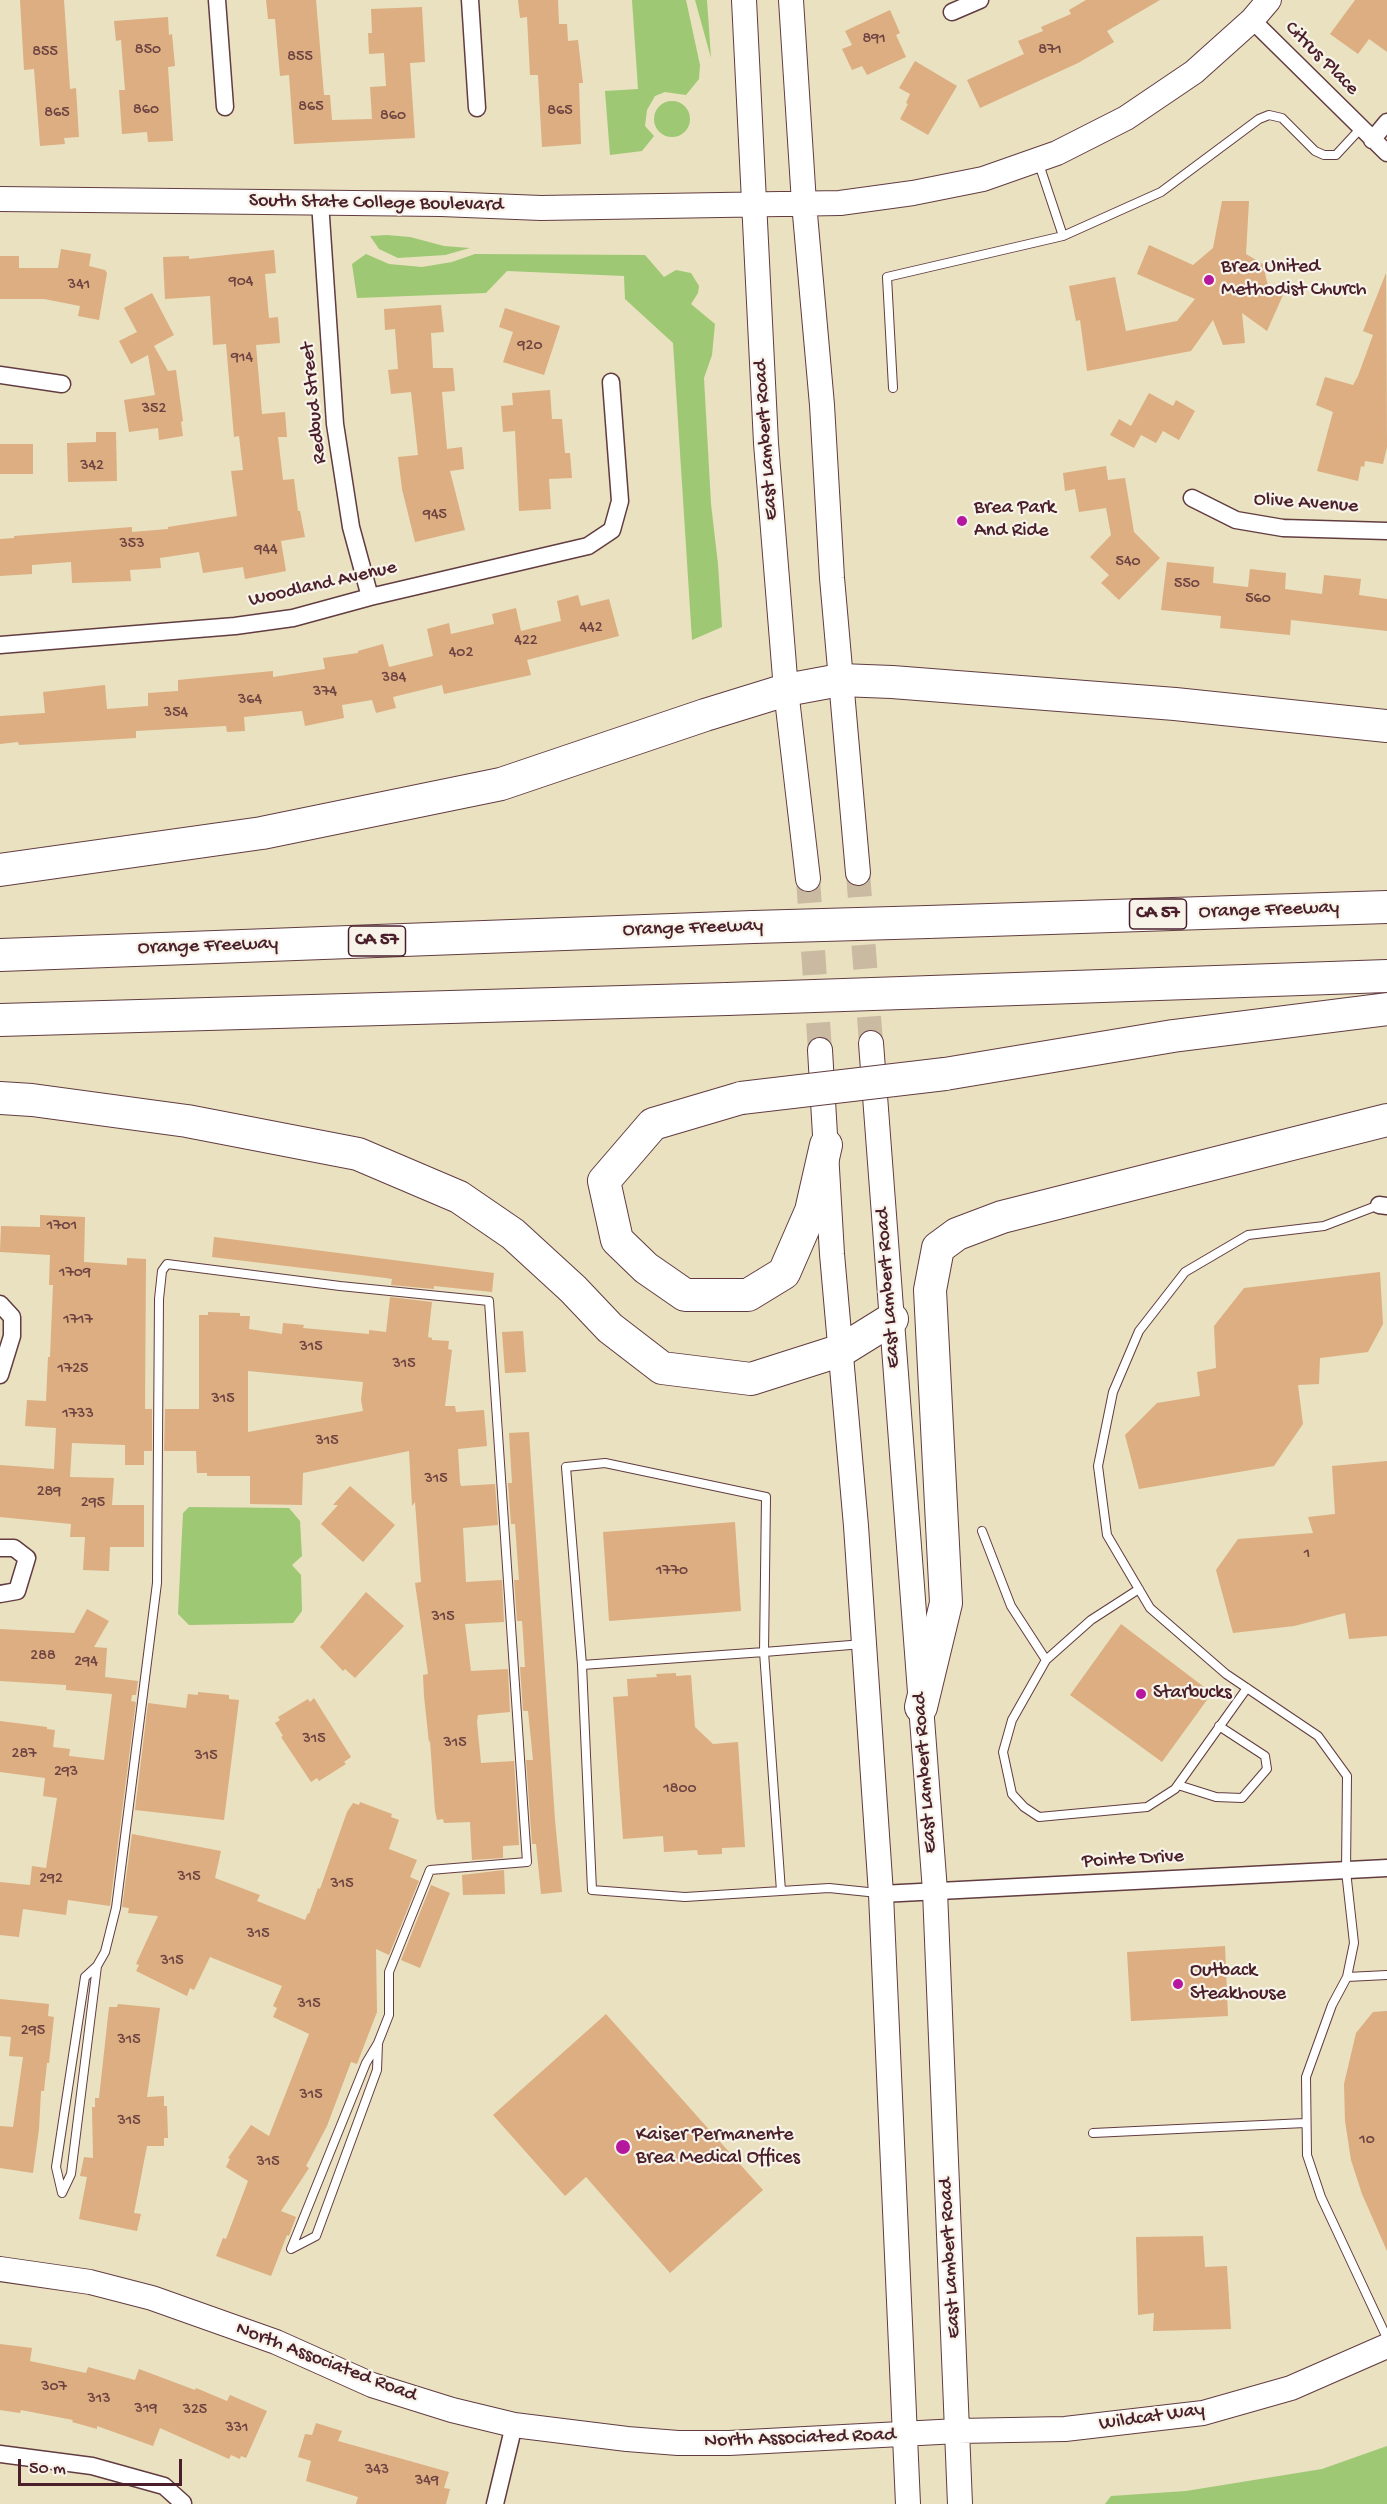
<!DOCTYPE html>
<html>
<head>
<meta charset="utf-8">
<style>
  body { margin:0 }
  #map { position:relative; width:1387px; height:2504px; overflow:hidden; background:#e9e1bf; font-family:"Gochi Hand",sans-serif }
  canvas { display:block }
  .scale { position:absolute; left:18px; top:2459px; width:164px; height:27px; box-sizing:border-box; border:3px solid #4a1f2b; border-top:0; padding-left:8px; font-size:18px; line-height:21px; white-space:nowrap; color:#4a1f2b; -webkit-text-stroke:4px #f7f3e8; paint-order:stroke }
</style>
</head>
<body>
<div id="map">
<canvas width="1387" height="2504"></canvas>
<div class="scale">50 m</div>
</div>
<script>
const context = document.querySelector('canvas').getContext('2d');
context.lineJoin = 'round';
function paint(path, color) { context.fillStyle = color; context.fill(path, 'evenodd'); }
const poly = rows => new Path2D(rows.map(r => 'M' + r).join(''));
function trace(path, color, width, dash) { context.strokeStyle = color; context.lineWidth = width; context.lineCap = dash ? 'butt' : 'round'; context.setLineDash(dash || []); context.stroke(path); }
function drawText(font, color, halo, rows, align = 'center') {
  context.font = font + ' "Gochi Hand",sans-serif'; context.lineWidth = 4.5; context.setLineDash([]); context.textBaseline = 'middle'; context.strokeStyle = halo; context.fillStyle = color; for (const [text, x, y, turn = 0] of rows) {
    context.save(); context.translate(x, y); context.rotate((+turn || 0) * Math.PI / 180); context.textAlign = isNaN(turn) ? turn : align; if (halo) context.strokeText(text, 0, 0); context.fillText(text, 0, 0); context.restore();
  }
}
const green = poly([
  [632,0,686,0,700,65,699,79,686,95,665,92,655,96,647,110,645,126,654,136,642,151,610,155,605,91,638,89],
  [695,0,707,0,711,58],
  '654 119a18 18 0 1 1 36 0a18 18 0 1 1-36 0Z',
  [387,235,410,237,444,246,470,248,445,255,398,258,379,249,370,236],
  [366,254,389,264,422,267,452,262,475,254,645,255,664,277,676,270,691,273,699,286,698,293,691,304,715,324,712,355,704,378,711,504,718,564,722,627,692,640,673,343,625,299,624,276,507,271,486,293,357,298,352,264],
  [189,1507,289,1508,300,1521,302,1556,292,1565,301,1575,302,1611,293,1623,189,1625,178,1614,183,1513],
  [1387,2446,1387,2504,1105,2504,1111,2496,1186,2491,1322,2469]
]);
const building = poly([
  [20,0,64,0,70,89,76,88,79,137,64,138,65,144,40,146,34,69,24,70],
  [266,0,316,0,324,95,330,95,332,120,372,119,370,87,386,86,384,53,369,54,368,33,372,33,371,9,422,7,425,62,410,63,415,138,294,144,289,75,280,76,275,19,268,19],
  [518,0,558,0,559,24,567,24,568,41,578,40,583,83,579,83,581,144,542,147,538,75,530,75,527,17,520,18],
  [1086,0,1160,0,1107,31,1114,42,1078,63,980,108,967,80,1024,54,1018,41,1043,31,1041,27,1071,14,1069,10],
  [1355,0,1387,0,1387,52,1369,39,1358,54,1330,34],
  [890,10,900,33,896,35,906,57,867,75,862,66,852,70,842,49,852,45,845,31],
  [168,17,169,35,172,34,175,66,168,67,173,141,148,142,147,132,122,134,119,90,125,90,121,40,116,41,114,21],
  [915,61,957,86,928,135,900,119,908,104,906,103,910,94,899,88],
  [1222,201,1249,201,1246,254,1263,264,1268,286,1283,295,1267,331,1242,313,1245,343,1223,345,1213,320,1191,351,1087,371,1080,320,1076,321,1069,286,1115,277,1126,331,1177,321,1195,299,1137,274,1149,245,1193,265,1213,248],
  [61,249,91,254,89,266,105,270,107,273,99,320,78,316,80,306,44,299,0,299,0,256,19,256,19,268,58,268],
  [274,250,276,273,265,274,269,318,278,317,280,343,256,345,262,414,285,412,287,437,278,437,283,480,294,479,298,511,300,511,305,537,281,541,286,571,245,579,243,567,203,573,199,552,160,558,161,568,130,570,131,581,72,583,71,562,32,565,32,574,0,576,0,539,14,538,14,536,132,527,132,532,168,529,168,527,237,516,231,471,243,470,239,436,234,437,226,344,213,345,210,296,165,299,163,257,189,256,189,259],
  [1386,273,1387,447,1383,464,1365,461,1364,467,1361,466,1358,481,1317,471,1333,412,1316,405,1325,377,1353,385,1358,376,1373,335,1363,331],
  [152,293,174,335,154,346,168,371,176,370,183,421,181,422,183,436,159,440,158,428,129,432,124,400,155,395,148,355,131,364,119,341,137,332,124,308],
  [441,305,444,332,431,333,433,368,453,368,455,391,442,392,447,449,462,447,464,469,450,471,465,530,415,542,402,489,398,457,418,455,411,392,391,394,388,370,398,369,395,329,385,330,384,309],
  [505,308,560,326,544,375,503,362,513,332,499,327],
  [550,390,552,419,562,419,565,453,570,453,572,478,549,479,551,509,519,511,515,431,503,432,501,406,513,405,512,393],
  [1149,393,1173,406,1176,400,1195,411,1179,440,1163,431,1156,443,1141,435,1134,448,1110,435,1119,419,1131,426],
  [96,432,116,432,117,481,68,482,67,443,96,442],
  [0,444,33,444,33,474,0,474],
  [1106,466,1108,480,1125,478,1134,532,1160,558,1119,600,1101,583,1109,575,1090,557,1111,535,1106,508,1079,512,1075,489,1065,491,1063,473],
  [1167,562,1214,567,1213,583,1248,587,1250,569,1286,573,1285,589,1322,594,1324,575,1361,579,1359,595,1387,599,1387,631,1291,620,1290,635,1220,628,1221,616,1161,610],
  [578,595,581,606,609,599,619,636,527,660,531,675,444,694,442,685,393,697,396,708,376,713,372,700,342,705,344,718,305,726,302,711,244,717,245,731,227,732,226,726,136,731,136,738,19,745,18,742,0,744,0,716,45,713,43,692,105,685,107,709,148,706,148,693,178,691,178,680,273,671,273,677,325,669,323,658,358,653,358,651,383,644,389,667,433,656,427,629,449,623,451,634,494,624,492,614,516,608,521,631,561,621,557,601],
  [40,1215,85,1217,84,1262,127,1265,127,1258,146,1259,145,1409,152,1409,152,1451,144,1451,144,1465,125,1465,125,1445,72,1443,70,1477,114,1478,112,1505,144,1505,144,1547,110,1547,109,1571,83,1570,85,1537,70,1537,71,1524,0,1517,0,1465,54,1469,56,1428,25,1426,27,1400,46,1401,48,1357,50,1357,53,1285,49,1285,50,1255,0,1252,1,1226,40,1227],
  [214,1237,494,1273,492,1292,434,1286,434,1289,391,1285,392,1279,386,1278,212,1257],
  [1380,1272,1383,1324,1368,1352,1320,1358,1319,1384,1298,1385,1303,1424,1274,1466,1139,1489,1125,1435,1157,1403,1200,1396,1197,1372,1216,1368,1214,1326,1244,1288],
  [390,1297,432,1302,428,1337,432,1338,432,1340,449,1341,448,1349,452,1350,445,1406,455,1406,456,1412,484,1410,487,1446,458,1449,460,1482,461,1486,495,1484,498,1525,463,1528,466,1582,502,1580,504,1622,465,1624,471,1671,508,1669,510,1712,478,1715,477,1722,481,1763,514,1761,519,1845,503,1846,503,1858,472,1860,470,1822,444,1823,443,1819,437,1820,435,1811,430,1740,429,1743,424,1696,423,1675,428,1674,415,1583,421,1582,415,1502,412,1506,409,1451,303,1473,302,1505,250,1504,250,1476,207,1476,207,1473,197,1473,196,1451,164,1451,165,1409,199,1409,199,1315,208,1315,208,1312,240,1313,240,1316,250,1316,249,1329,282,1334,283,1323,304,1325,303,1328,369,1334,369,1330,386,1332],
  [248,1371,363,1382,361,1400,363,1411,248,1432],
  [523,1331,526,1372,505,1373,502,1332],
  [529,1432,555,1820,562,1892,541,1894,536,1844,532,1844,526,1760,533,1760,528,1711,523,1711,520,1667,525,1667,523,1634,522,1621,517,1621,514,1580,519,1580,515,1524,511,1524,508,1483,512,1483,509,1433],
  [1387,1461,1387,1636,1349,1639,1345,1613,1294,1626,1233,1633,1216,1570,1238,1539,1313,1533,1308,1517,1335,1514,1332,1466],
  [350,1486,395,1525,363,1562,321,1524,338,1505,333,1505],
  [735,1522,741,1611,609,1621,603,1532],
  [366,1592,404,1626,355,1678,345,1669,343,1671,320,1647],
  [87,1609,109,1621,94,1647,107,1648,105,1677,138,1681,136,1695,132,1695,131,1701,136,1702,110,1906,68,1900,66,1915,23,1909,19,1937,0,1935,0,1882,30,1885,32,1866,46,1868,57,1798,43,1796,45,1778,0,1772,0,1721,47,1727,47,1729,55,1730,53,1747,70,1749,69,1756,104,1760,112,1694,66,1690,66,1685,0,1681,0,1629,74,1633],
  [1121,1624,1212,1693,1162,1762,1070,1695],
  [676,1673,676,1676,691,1675,695,1727,713,1744,738,1742,745,1847,722,1848,722,1854,698,1855,697,1850,664,1852,663,1836,623,1839,613,1697,628,1696,627,1679,657,1677,656,1674],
  [198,1692,229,1695,229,1699,239,1700,224,1820,135,1810,148,1703,186,1708,188,1694,198,1695],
  [314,1698,351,1757,344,1762,346,1764,319,1781,317,1778,311,1782,281,1737,283,1736,275,1723,280,1720,278,1717,308,1699,310,1702],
  [360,1802,392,1814,391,1817,399,1820,389,1849,417,1860,410,1877,419,1881,389,1955,376,1949,377,2012,357,2064,351,2062,327,2126,306,2166,309,2168,281,2211,296,2217,289,2236,287,2235,271,2276,216,2256,223,2238,226,2239,248,2181,226,2167,230,2159,228,2158,251,2125,269,2136,309,2034,273,2017,277,2008,273,2006,282,1986,210,1957,194,1990,190,1988,187,1996,136,1971,139,1965,136,1964,158,1916,128,1913,129,1908,122,1907,132,1834,221,1851,215,1878,260,1895,257,1901,305,1920,308,1913,309,1914,318,1888,320,1889,347,1812,353,1803,359,1805],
  [504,1870,505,1894,463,1895,462,1875],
  [431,1885,450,1893,420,1968,401,1960],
  [1225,1946,1228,2016,1131,2021,1127,1952],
  [0,1999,49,2004,48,2016,54,2017,49,2063,47,2063,44,2091,41,2091,39,2129,33,2173,0,2168,0,2126,13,2127,23,2057,9,2056,11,2037,0,2036],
  [118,2004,160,2008,147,2097,164,2096,164,2106,167,2106,168,2138,164,2138,164,2146,147,2146,134,2213,141,2214,137,2231,79,2219,87,2177,80,2176,84,2157,93,2158,92,2107,95,2107,95,2098,99,2098,109,2007,117,2007],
  [1387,2011,1387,2251,1362,2194,1351,2160,1345,2121,1344,2084,1356,2033,1373,2012],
  [606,2014,763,2190,670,2273,586,2177,565,2196,493,2115],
  [1203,2236,1205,2267,1227,2266,1231,2329,1153,2331,1154,2313,1138,2315,1136,2237],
  [0,2344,32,2348,30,2361,86,2373,88,2367,135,2380,139,2369,195,2390,196,2388,227,2401,230,2395,267,2411,246,2458,241,2456,240,2459,231,2455,229,2459,160,2428,153,2446,97,2426,97,2429,72,2422,73,2420,21,2410,20,2413,0,2410],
  [316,2423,342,2431,338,2441,449,2472,444,2488,450,2489,446,2504,356,2504,358,2497,306,2481,311,2461,298,2457,305,2434,312,2435]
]);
const secondaryTunnel = poly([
  [858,873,871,1043],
  [808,879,820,1050]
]);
const lane = poly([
  [1038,161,1063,236,1161,192,1259,119,1269,115,1282,118,1315,151,1324,155,1336,155,1361,128],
  [893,388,887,277,1063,236],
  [1379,1205,1324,1226,1248,1235,1185,1272,1139,1331,1113,1392,1098,1466,1107,1535,1150,1608,1226,1674,1318,1736,1347,1776,1346,1871,1354,1943,1347,1977,1332,2005,1306,2077,1307,2155,1321,2197,1387,2338],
  [982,1531,1011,1606,1046,1660,1091,1620,1139,1589],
  [1046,1660,1012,1720,1003,1752,1012,1794,1024,1807,1039,1817,1147,1807,1175,1789,1247,1688],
  [582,1665,592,1890,685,1897,829,1888,878,1893],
  [1178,1785,1216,1797,1242,1798,1267,1769,1265,1756,1219,1726],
  [781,1891,764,1652,766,1497,605,1463,566,1467,582,1665,764,1652,863,1644],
  [97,1966,105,1952,116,1908,157,1583,159,1299,162,1271,167,1264,340,1286,489,1301,527,1862,430,1870,389,1972,389,2015,378,2043,377,2070,316,2236,291,2249,366,2063,378,2043],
  [97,1966,71,2174,62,2193,56,2167,85,1977,97,1966],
  [1347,1977,1387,1975],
  [1093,2133,1305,2123]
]);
const street = poly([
  [217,0,225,107],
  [470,0,477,108],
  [952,12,980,0],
  [1252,20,1387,153],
  [1372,140,1387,122],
  [320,202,335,424,351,527,370,597],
  [0,375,62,384],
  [1192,498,1236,520,1283,528,1387,531],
  [0,645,235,626,293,618,370,597,588,546,612,530,620,501,611,382],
  [1379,1205,1387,1206],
  [0,1304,12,1317,12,1336,0,1375],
  [0,1548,14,1548,27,1558,17,1591,0,1594],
  [881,1894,1387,1868],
  [0,2454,92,2466,164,2486,183,2503],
  [495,2504,514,2425]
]);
const secondary = poly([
  [744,0,766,443,786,690,808,879],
  [791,0,804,203,822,405,832,578,858,873],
  [0,199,441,204,541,208,840,203,913,193,983,179,1057,153,1126,118,1194,72,1252,20,1269,0],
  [871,1043,935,1891,960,2504],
  [820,1050,832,1254,856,1526,881,1894,908,2504],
  [0,2269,90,2282,152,2298,276,2342,372,2385,452,2410,514,2425,627,2439,678,2443,729,2443,958,2431,1065,2429,1203,2413,1291,2388,1387,2346]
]);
const highway = poly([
  [0,870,262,833,501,784,705,715,786,690,840,680,892,682,1175,704,1387,726],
  [928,922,1387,907],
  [0,955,753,927],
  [931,992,1387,976],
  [0,1020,727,999],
  [945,1074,1173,1036,1387,1009],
  [0,1098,32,1100,187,1121,358,1154,459,1197,513,1234,573,1289,610,1328,662,1368,751,1379,842,1350,892,1319],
  [741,1098,653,1124,604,1181,617,1240,646,1268,685,1295,748,1295,784,1273,811,1211,826,1145],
  [921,1707,946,1603,930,1290,938,1248,957,1234,1002,1217,1387,1120]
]);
const highwayBridge = poly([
  [753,927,928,922],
  [727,999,931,992],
  [741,1098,945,1074]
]);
const markers = [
  [1209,280,6,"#b5179e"],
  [962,521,6,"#b5179e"],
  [1141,1694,6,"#b5179e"],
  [1178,1984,6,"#b5179e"],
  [623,2147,8,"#b5179e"]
];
const numberNames = [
  ["891",874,40],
  ["850",148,51],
  ["871",1050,51],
  ["855",45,53],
  ["855",300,58],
  ["865",311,108],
  ["860",146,111],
  ["865",560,112],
  ["865",57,114],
  ["860",393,117],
  ["904",241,283],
  ["341",79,286],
  ["920",530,347],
  ["914",242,359],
  ["352",154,410],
  ["342",92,467],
  ["945",435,516],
  ["353",132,545],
  ["944",266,551],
  ["540",1128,563],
  ["550",1187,585],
  ["560",1258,600],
  ["442",591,629],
  ["422",526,642],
  ["402",461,654],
  ["384",394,679],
  ["374",325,693],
  ["364",250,701],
  ["354",176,714],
  ["1701",62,1227],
  ["1709",75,1274],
  ["1717",78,1321],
  ["315",311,1348],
  ["315",404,1365],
  ["1725",73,1370],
  ["315",223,1400],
  ["1733",78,1415],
  ["315",327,1442],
  ["315",436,1480],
  ["289",49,1493],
  ["295",93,1504],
  ["1",1307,1555],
  ["1770",672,1572],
  ["315",443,1618],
  ["288",43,1657],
  ["294",86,1663],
  ["315",314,1740],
  ["315",455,1744],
  ["287",24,1755],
  ["315",206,1757],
  ["293",66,1773],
  ["1800",680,1790],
  ["315",189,1878],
  ["292",51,1880],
  ["315",342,1885],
  ["315",258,1935],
  ["315",172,1962],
  ["315",309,2005],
  ["295",33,2032],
  ["315",129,2041],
  ["315",311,2096],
  ["315",129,2122],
  ["10",1367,2141],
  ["315",268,2163],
  ["307",54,2388],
  ["313",99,2400],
  ["319",146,2410],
  ["325",195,2411],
  ["331",237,2429],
  ["343",377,2471],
  ["349",427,2482]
];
const shields = [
  [1158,914,57],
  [377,941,57]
];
const shieldNames = [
  ["CA 57",1158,914],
  ["CA 57",377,941]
];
const streetNames = [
  ["Citrus Place",1321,59,45],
  ["South State College Boulevard",376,204,1],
  ["Redbud Street",315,403,-96],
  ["East Lambert Road",767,440,-94],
  ["Olive Avenue",1306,504,4],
  ["Woodland Avenue",323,585,-13],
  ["Orange Freeway",1269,911,-2],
  ["Orange Freeway",693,929,-2],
  ["Orange Freeway",208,947,-2],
  ["East Lambert Road",889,1288,-94],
  ["East Lambert Road",926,1773,-94],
  ["Pointe Drive",1133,1860,-3],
  ["East Lambert Road",951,2258,-93],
  ["North Associated Road",326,2363,21],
  ["Wildcat Way",1152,2418,-8],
  ["North Associated Road",800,2439,-2]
];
const poiNames = [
  ["Brea United",1221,268],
  ["Methodist Church",1221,291],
  ["Brea Park",974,509],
  ["And Ride",974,532],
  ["Starbucks",1153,1694],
  ["Outback",1190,1972],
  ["Steakhouse",1190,1995],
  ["Kaiser Permanente",636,2136],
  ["Brea Medical Offices",636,2159]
];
paint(green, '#9ec874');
paint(building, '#dcae82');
trace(secondaryTunnel, '#c9baa1', 24, [24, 12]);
trace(lane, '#623c41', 10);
trace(street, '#623c41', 19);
trace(secondary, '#623c41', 26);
trace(highway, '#623c41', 34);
trace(lane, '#fff', 8);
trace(street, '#fff', 16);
trace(secondary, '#fff', 24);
trace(highway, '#fff', 32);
trace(highwayBridge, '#623c41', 34, []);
trace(highwayBridge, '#fff', 32);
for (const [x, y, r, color] of markers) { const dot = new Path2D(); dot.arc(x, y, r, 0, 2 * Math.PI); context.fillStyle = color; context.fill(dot); trace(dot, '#f7f3e8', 2); }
drawText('16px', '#6e4341', null, numberNames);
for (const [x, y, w] of shields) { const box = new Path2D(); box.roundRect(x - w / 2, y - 15, w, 30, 4.5); context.fillStyle = '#f7f3e8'; context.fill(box); trace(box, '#4a1f2b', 1.5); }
drawText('bold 18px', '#4a1f2b', null, shieldNames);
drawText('20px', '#4a1f2b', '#f7f3e8', streetNames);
drawText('20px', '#4a1f2b', '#f7f3e8', poiNames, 'left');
</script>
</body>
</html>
